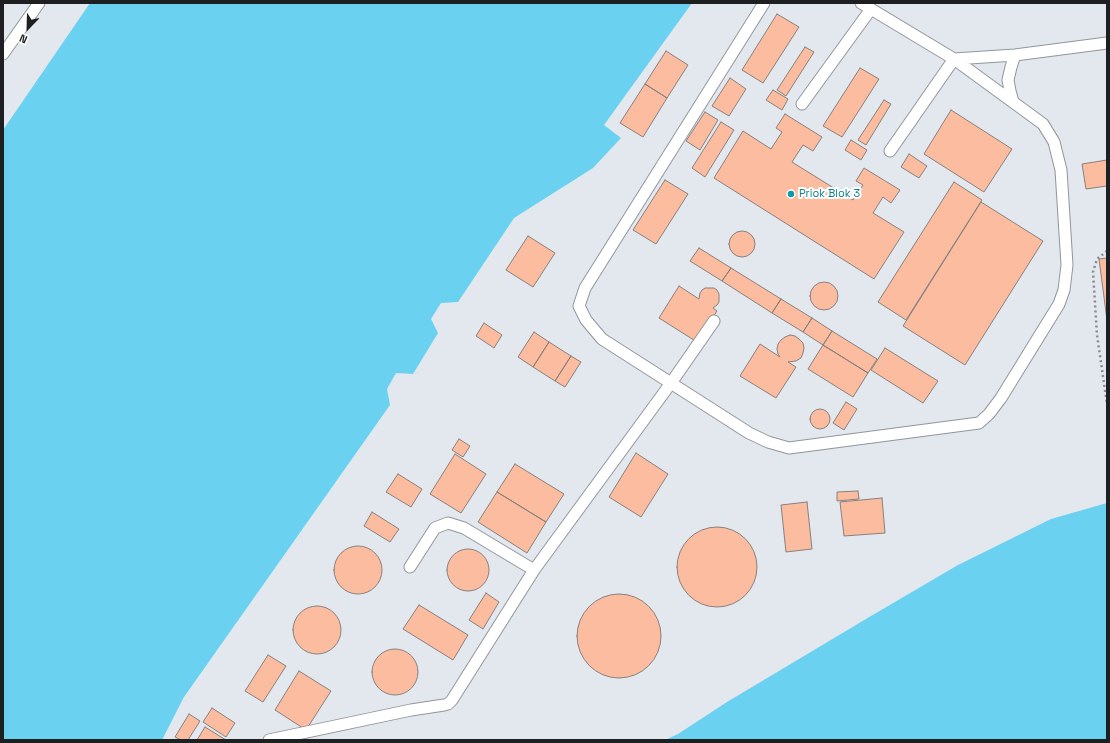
<!DOCTYPE html>
<html>
<head>
<meta charset="utf-8">
<style>
  body { margin:0 }
  #map { position:relative; width:1110px; height:743px; overflow:hidden; background:#e3e7ee; font-family:"Space Grotesk",sans-serif }
  canvas { display:block }
  .frame { position:absolute; inset:0; border:4px solid #1e1f21; pointer-events:none }
  .north { position:absolute; left:8px; top:8px; width:40px; height:40px; -webkit-text-stroke:3px #fff; paint-order:stroke; rotate:203deg; font-size:11px; font-weight:700; line-height:16px; text-align:center; color:#1e1f21 }
  .north::after { content:''; display:block; margin:auto; width:14px; height:18px; background:#1e1f21; clip-path:polygon(50% 0,100% 100%,50% 72%,0 100%) }
</style>
</head>
<body>
<div id="map">
<canvas width="1110" height="743"></canvas>
<div class="frame"></div>
<div class="north">N</div>
</div>
<script>
const context = document.querySelector('canvas').getContext('2d');
context.lineJoin = 'round';
function paint(path, color) { context.fillStyle = color; context.fill(path, 'evenodd'); }
const poly = rows => new Path2D(rows.map(r => 'M' + r).join(''));
function trace(path, color, width, dash) { context.strokeStyle = color; context.lineWidth = width; context.lineCap = dash ? 'butt' : 'round'; context.setLineDash(dash || []); context.stroke(path); }
function drawText(font, color, halo, rows, align = 'center') {
  context.font = font + ' "Space Grotesk",sans-serif'; context.lineWidth = 4; context.setLineDash([]); context.textBaseline = 'middle'; context.strokeStyle = halo; context.fillStyle = color; for (const [text, x, y, turn = 0] of rows) {
    context.save(); context.translate(x, y); context.rotate((+turn || 0) * Math.PI / 180); context.textAlign = isNaN(turn) ? turn : align; if (halo) context.strokeText(text, 0, 0); context.fillText(text, 0, 0); context.restore();
  }
}
const water = poly([
  [90,3,692,3,604,125,621,138,593,168,514,218,458,302,441,303,431,319,438,333,413,374,396,373,387,389,390,405,184,697,162,740,3,740,3,130],
  [1107,503,1107,740,665,740,678,734,727,702,871,616,958,565,1051,519]
]);
const building = poly([
  [777,14,799,27,763,83,742,70,777,14],
  [805,47,814,52,786,96,777,90,805,47],
  [666,51,688,65,667,98,645,84,666,51],
  [860,68,879,79,842,137,823,126,860,68],
  [730,78,746,89,729,116,712,106,730,78],
  [645,84,667,98,643,137,620,123,645,84],
  [773,90,788,99,782,110,766,100,773,90],
  [884,100,891,104,866,145,858,140,884,100],
  [951,110,1012,149,984,192,924,154,951,110],
  [705,112,718,120,700,150,686,141,705,112],
  [785,114,822,137,813,151,803,145,792,162,853,200,863,185,856,181,864,168,900,190,891,203,883,197,873,213,904,232,874,279,714,178,743,131,771,149,782,132,776,128,785,114],
  [721,122,734,130,705,177,692,168,721,122],
  [851,140,867,150,861,160,845,150,851,140],
  [909,154,927,166,919,178,901,167,909,154],
  [1107,160,1107,186,1086,189,1082,164,1107,160],
  [665,180,688,194,656,244,633,230,665,180],
  [954,182,982,200,906,320,878,302,954,182],
  [981,202,1043,241,965,365,903,326,981,202],
  '729 244a13 13 0 1 1 26 0a13 13 0 1 1-26 0Z',
  [528,236,555,253,533,287,506,270,528,236],
  [699,248,731,268,722,281,690,261,699,248],
  [1107,258,1107,320,1099,259,1107,258],
  [731,268,781,299,772,313,722,281,731,268],
  '810 296a14 14 0 1 1 28 0a14 14 0 1 1-28 0Z',
  [679,286,699,299,700,293,702,290,705,288,714,288,717,290,719,294,719,302,717,305,713,308,717,311,697,342,659,318,679,286],
  [781,299,812,318,803,332,772,313,781,299],
  [812,318,832,331,823,345,803,332,812,318],
  [484,323,502,335,494,348,476,336,484,323],
  [832,331,877,359,868,373,823,345,832,331],
  [534,332,549,342,533,367,518,357,534,332],
  [790,335,795,336,799,339,803,343,804,348,803,353,801,358,796,361,788,362,796,367,776,398,740,376,760,344,780,357,778,354,777,349,778,344,781,340,785,337,790,335],
  [549,342,571,356,555,381,533,367,549,342],
  [823,345,868,373,853,397,808,369,823,345],
  [885,348,938,381,923,403,871,370,885,348],
  [571,356,581,362,565,387,555,381,571,356],
  [846,402,857,409,844,430,833,423,846,402],
  '810 419a10 10 0 1 1 20 0a10 10 0 1 1-20 0Z',
  [459,439,470,446,463,457,452,450,459,439],
  [636,453,668,474,641,517,609,497,636,453],
  [455,454,486,474,461,513,430,494,455,454],
  [515,464,564,494,546,522,497,492,515,464],
  [398,474,422,489,411,507,386,492,398,474],
  [858,491,859,499,837,501,837,492,858,491],
  [497,492,546,522,527,553,478,522,497,492],
  [882,498,885,533,844,536,840,502,882,498],
  [807,502,812,549,786,552,781,505,807,502],
  [372,512,399,529,390,542,364,526,372,512],
  '677 567a40 40 0 1 1 80 0a40 40 0 1 1-80 0Z',
  '334 570a24 24 0 1 1 48 0a24 24 0 1 1-48 0Z',
  '447 570a21 21 0 1 1 42 0a21 21 0 1 1-42 0Z',
  [486,593,499,602,483,629,469,620,486,593],
  '577 636a42 42 0 1 1 84 0a42 42 0 1 1-84 0Z',
  [419,605,468,635,453,660,403,629,419,605],
  '293 630a24 24 0 1 1 48 0a24 24 0 1 1-48 0Z',
  '372 672a23 23 0 1 1 46 0a23 23 0 1 1-46 0Z',
  [268,655,286,666,263,702,245,691,268,655],
  [299,671,331,691,306,730,275,710,299,671],
  [212,708,235,723,226,737,203,722,212,708],
  [189,714,200,721,188,740,181,740,175,737,189,714],
  [205,727,226,740,197,740,205,727]
]);
const path = poly([
  [1107,251,1097,259,1093,272,1097,335,1107,404]
]);
const service = poly([
  [764,3,585,288,579,306,586,320,602,339,749,433,768,442,789,448,979,423,989,414,1001,398,1059,304,1064,290,1067,265,1061,170,1054,142,1043,124,954,59,861,3],
  [3,54,39,3],
  [954,59,1015,55,1107,43],
  [1013,102,1010,91,1008,80,1011,67,1015,55],
  [802,104,871,9],
  [890,151,954,59],
  [410,567,435,528,448,523,464,528,534,570],
  [269,740,411,710,444,705,448,704,452,700,534,570,671,383,714,321]
]);
const markers = [
  [791,194,4,"#0f9aa8"]
];
const cultureNames = [
  ["Priok Blok 3",799,194]
];
paint(water, '#6ad2f0');
paint(building, '#fcbc9f');
trace(building, '#87807d', 1);
trace(service, '#92969c', 13);
trace(path, '#888a8f', 2.5, [2, 3]);
trace(service, '#fff', 11);
for (const [x, y, r, color] of markers) { const dot = new Path2D(); dot.arc(x, y, r, 0, 2 * Math.PI); context.fillStyle = color; context.fill(dot); trace(dot, '#fff', 1.5); }
drawText('11px', '#0d838f', '#fff', cultureNames, 'left');
</script>
</body>
</html>
